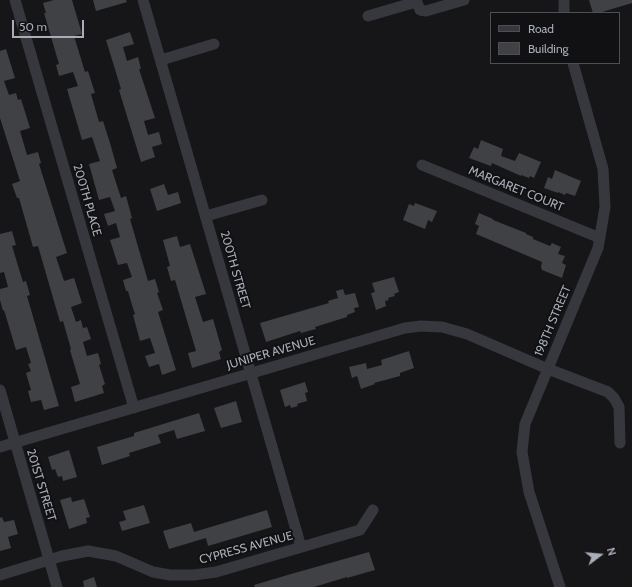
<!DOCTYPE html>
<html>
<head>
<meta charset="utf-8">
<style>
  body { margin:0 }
  #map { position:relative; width:632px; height:587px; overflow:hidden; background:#161618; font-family:Cabin,sans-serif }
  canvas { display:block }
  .legend { position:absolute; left:490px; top:12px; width:130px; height:52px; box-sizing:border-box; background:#111113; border:1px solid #4d4f55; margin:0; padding:5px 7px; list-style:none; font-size:12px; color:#a8adb8 }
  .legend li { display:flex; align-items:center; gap:8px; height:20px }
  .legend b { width:20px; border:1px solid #4d4f55 }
  .north { position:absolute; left:580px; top:535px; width:40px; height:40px; -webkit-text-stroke:3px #111113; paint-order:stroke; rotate:74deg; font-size:11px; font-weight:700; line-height:16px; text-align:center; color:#a8adb8 }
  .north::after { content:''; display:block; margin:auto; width:14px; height:18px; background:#a8adb8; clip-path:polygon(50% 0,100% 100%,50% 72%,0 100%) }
  .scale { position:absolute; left:12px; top:20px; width:72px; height:18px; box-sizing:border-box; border:2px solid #a8adb8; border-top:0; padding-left:5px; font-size:12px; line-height:14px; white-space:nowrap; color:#a8adb8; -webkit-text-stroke:3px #111113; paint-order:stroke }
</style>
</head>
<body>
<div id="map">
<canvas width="632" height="587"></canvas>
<ul class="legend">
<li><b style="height:5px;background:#37383d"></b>Road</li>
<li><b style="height:11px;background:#404145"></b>Building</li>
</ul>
<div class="north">N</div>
<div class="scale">50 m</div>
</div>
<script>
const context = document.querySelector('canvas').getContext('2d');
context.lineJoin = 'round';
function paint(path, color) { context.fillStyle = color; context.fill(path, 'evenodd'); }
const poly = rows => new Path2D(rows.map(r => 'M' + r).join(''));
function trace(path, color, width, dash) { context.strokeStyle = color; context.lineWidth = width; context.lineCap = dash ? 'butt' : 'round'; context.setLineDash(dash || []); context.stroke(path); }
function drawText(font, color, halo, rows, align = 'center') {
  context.font = font + ' Cabin,sans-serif'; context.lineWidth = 4; context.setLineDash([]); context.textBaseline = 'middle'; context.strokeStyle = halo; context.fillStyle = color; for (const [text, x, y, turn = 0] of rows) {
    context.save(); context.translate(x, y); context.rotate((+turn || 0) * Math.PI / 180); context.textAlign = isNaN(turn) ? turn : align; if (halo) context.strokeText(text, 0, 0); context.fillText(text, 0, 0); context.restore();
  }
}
const building = poly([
  [54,0,72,0,82,34,74,36,85,72,88,71,95,93,91,94,99,122,103,121,110,143,117,168,112,170,121,198,126,196,132,218,130,219,148,281,155,279,159,292,157,293,163,310,158,312,176,370,162,375,159,364,149,367,145,356,155,353,150,338,140,341,133,315,135,314,132,305,128,291,126,291,123,280,132,277,127,263,118,265,110,240,120,237,116,223,108,226,104,214,115,211,110,197,99,200,89,164,100,161,92,137,82,140,67,89,78,86,73,72,59,76,56,65,59,64,44,13,46,13,43,3],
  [93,0,126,0,127,2,96,11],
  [589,0,632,0,632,3,602,12,603,13,593,13],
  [130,32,134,44,123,47,127,61,138,57,141,69,139,69,155,118,144,121,148,135,159,132,162,144,152,147,155,157,141,162,119,90,121,89,106,40],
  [6,49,15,78,4,81,9,95,16,93,18,100,21,99,30,128,20,131,27,155,38,152,41,163,39,164,67,253,56,257,64,281,74,278,82,303,71,307,76,322,81,320,83,328,87,327,91,339,83,342,87,356,98,353,101,364,99,365,105,384,102,386,104,393,75,402,71,387,80,384,70,350,71,349,63,321,60,322,38,246,33,247,19,198,17,198,12,184,20,181,0,118,0,51],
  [481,140,503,149,501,156,515,161,519,153,541,162,534,178,530,176,529,178,521,175,521,176,492,163,491,166,469,158,474,147,478,149],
  [555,170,581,181,575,196,566,193,565,195,558,192,558,193,544,188,548,177,552,179],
  [164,184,168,195,178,192,181,203,157,211,150,189],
  [415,203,437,211,432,222,428,220,425,229,403,220,409,204,414,206],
  [479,213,493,219,493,220,526,233,526,234,533,237,533,239,550,246,552,243,561,247,558,254,565,256,562,263,566,265,562,278,542,270,541,267,542,262,476,234,479,226,475,224],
  [12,231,16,245,12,246,23,282,26,281,30,295,27,296,59,406,44,410,41,400,31,402,28,391,31,390,26,373,31,371,28,364,31,363,26,347,16,350,4,310,3,311,0,300,0,289,8,287,4,272,0,273,0,234],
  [177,236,180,247,190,244,206,294,195,297,203,322,213,319,222,350,219,352,221,359,192,368,188,353,196,351,175,280,171,281,167,267,170,266,163,240],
  [394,277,399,292,394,294,395,296,388,298,389,300,385,301,386,306,376,310,371,293,375,292,372,283],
  [343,289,345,295,355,293,359,307,354,308,355,312,347,315,347,317,315,327,316,329,301,333,300,331,266,342,260,323,329,303,328,301,338,298,336,291],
  [409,351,414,368,400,373,400,376,374,383,375,384,361,389,357,376,352,378,349,367,366,363,367,369,382,365,381,360],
  [305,382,308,392,305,393,307,401,297,404,298,406,291,408,290,405,285,407,280,390],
  [236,401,242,422,221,428,214,408],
  [199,413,205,431,177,439,174,430,158,435,161,443,129,453,130,456,102,465,97,447,134,436,134,433],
  [69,450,77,477,63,481,62,476,58,477,55,469,52,470,48,457],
  [71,497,72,502,84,499,90,517,86,518,87,523,69,529,60,500],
  [144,505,150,523,122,531,119,522,126,520,123,511],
  [267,510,272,527,208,546,206,538,169,549,163,531,191,523,194,532],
  [2,517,4,522,14,520,18,534,8,537,11,548,0,551,0,518],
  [369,552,375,570,347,578,347,577,314,587,255,587,254,585,291,574],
  [94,577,97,587,84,587,83,581]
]);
const street = poly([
  [15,0,134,408],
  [143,0,301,547],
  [416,0,420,10,426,11,464,0],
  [564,0,564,13],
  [368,16,416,2],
  [161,60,214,44],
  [422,165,600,238],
  [206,216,262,200],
  [0,390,57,587],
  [0,447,405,328,421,326,442,327,467,334,548,369,608,392,614,398,619,407,620,443],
  [0,575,62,556,88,551,116,556,153,572,170,575,194,575,216,572,360,530,373,510],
  [560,587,529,492,522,452,525,424,598,248,605,207,603,169,573,63]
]);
const streetNames = [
  ["MARGARET COURT",516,189,22],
  ["200TH PLACE",87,200,74],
  ["200TH STREET",235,270,74],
  ["198TH STREET",553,321,-67],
  ["JUNIPER AVENUE",271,353,-16],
  ["201ST STREET",41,485,73],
  ["CYPRESS AVENUE",246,548,-15]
];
paint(building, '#404145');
trace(street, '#37383d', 11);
drawText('12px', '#a8adb8', '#111113', streetNames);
</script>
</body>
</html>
